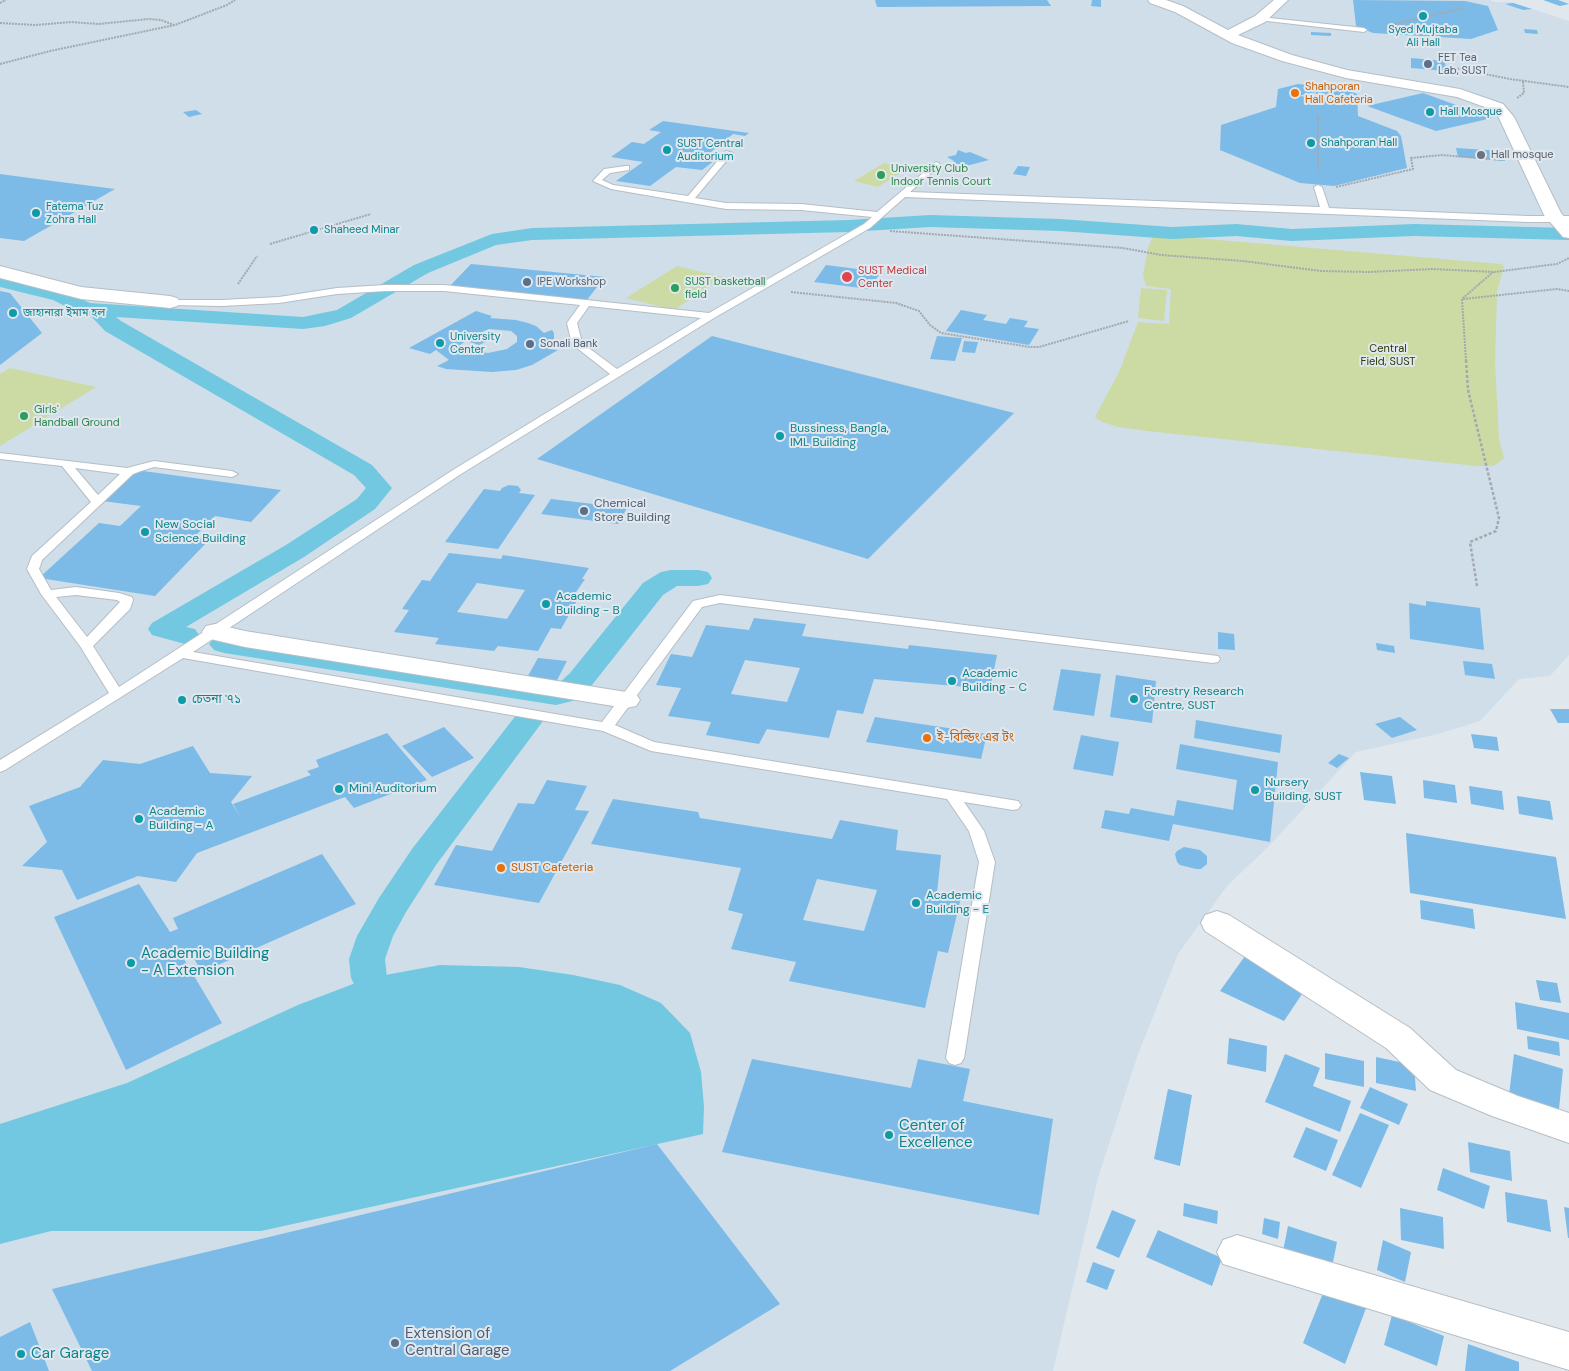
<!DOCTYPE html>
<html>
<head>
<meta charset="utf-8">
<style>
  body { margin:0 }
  canvas { display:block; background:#e0e8ee }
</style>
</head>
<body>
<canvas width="1569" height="1371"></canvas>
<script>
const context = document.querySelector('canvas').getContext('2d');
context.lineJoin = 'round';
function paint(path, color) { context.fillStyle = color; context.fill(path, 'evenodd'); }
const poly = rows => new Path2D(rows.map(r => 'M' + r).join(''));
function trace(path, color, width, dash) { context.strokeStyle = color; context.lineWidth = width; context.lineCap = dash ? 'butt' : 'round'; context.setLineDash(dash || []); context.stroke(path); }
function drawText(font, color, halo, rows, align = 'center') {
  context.font = font + ' "DM Sans","Noto Sans Bengali",sans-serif'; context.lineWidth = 4; context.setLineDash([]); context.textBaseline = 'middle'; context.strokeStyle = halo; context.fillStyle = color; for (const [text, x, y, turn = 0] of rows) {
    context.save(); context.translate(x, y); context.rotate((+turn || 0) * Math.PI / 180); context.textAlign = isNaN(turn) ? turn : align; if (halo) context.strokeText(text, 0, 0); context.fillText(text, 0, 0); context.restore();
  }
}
const built = poly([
  [0,0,1490,0,1495,2,1511,2,1569,21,1569,655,1550,676,1519,679,1480,721,1438,734,1356,752,1268,847,1227,886,1178,954,1137,1057,1098,1178,1053,1371,0,1371]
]);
const green = poly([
  [884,163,908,168,878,187,854,181],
  [1159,235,1502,264,1504,267,1497,291,1495,363,1499,439,1504,458,1494,466,1477,466,1147,431,1118,427,1102,422,1095,417,1120,370,1138,322,1169,324,1171,289,1146,286,1143,275,1148,248,1153,236],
  [677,266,723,277,674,310,626,298],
  [1141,288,1167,290,1164,321,1138,318],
  [10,368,96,387,0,446,0,374]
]);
const water = poly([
  [440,965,519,967,573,975,620,985,661,1003,690,1033,701,1072,704,1107,703,1134,261,1231,51,1231,0,1244,0,1124,127,1083,298,1005,369,978]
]);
const canal = poly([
  [930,215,1060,219,1172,227,1236,224,1292,229,1414,224,1569,228,1569,240,1414,236,1292,241,1236,236,1172,239,1060,231,930,227,849,232,532,240,496,245,428,273,351,318,325,326,303,329,116,317,121,321,372,465,392,488,375,509,304,557,186,627,195,629,199,635,195,641,185,644,152,635,148,629,152,623,286,545,357,499,366,488,354,475,105,331,91,316,79,313,53,300,0,287,0,275,67,292,90,303,303,317,337,310,414,265,492,234,532,228,849,220,930,215],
  [671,570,698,570,708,572,712,578,708,584,698,586,677,586,663,595,592,685,576,700,556,705,224,653,214,650,209,644,214,638,224,635,555,687,570,673,643,583,661,572,671,570],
  [528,711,539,714,543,721,436,865,406,912,393,936,385,959,387,978,382,988,369,992,356,988,351,978,349,959,357,936,379,898,412,849,517,714,528,711]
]);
const building = poly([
  [875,0,1047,0,1051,6,877,7],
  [1092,0,1101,0,1101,7,1091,6],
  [1353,0,1465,1,1488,6,1498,30,1471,39,1373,33,1356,26],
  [1543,0,1558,0,1569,4,1560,6],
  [1513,3,1532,9,1523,10,1505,4],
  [1524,29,1537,30,1538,34,1525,33],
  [1311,32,1331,33,1331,36,1311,35],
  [1411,58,1445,61,1446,71,1411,68],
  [1298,84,1341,88,1357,94,1358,116,1397,131,1401,136,1407,168,1334,186,1300,183,1220,150,1221,125,1276,107,1278,89],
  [1317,92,1322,93,1339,99,1297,96],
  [1423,93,1492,118,1436,131,1367,106],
  [196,110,202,114,189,117,183,112],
  [663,121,749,133,745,136,733,134,706,156,718,158,702,170,676,167,650,186,616,181,643,162,611,157,632,142,644,144,661,132,649,130],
  [1456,148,1502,151,1505,161,1458,157],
  [958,150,966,153,970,152,989,160,966,166,953,163,954,161,947,157,956,155],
  [1018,166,1030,167,1026,176,1013,174],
  [0,174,45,180,115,189,24,241,0,238],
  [471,264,605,277,586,301,449,287],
  [826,265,881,272,869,289,814,282],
  [0,291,10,293,42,333,0,365],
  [961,310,987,315,983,320,1006,324,1010,318,1028,321,1024,327,1039,329,1029,345,946,331],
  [476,311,492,316,490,318,516,320,528,323,536,326,544,333,552,330,554,333,554,341,549,349,558,350,532,365,516,370,492,372,446,369,437,366,449,360,436,350,430,354,409,348],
  [489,329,511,331,517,336,517,342,507,349,488,353,473,351,460,345,466,341,479,345,496,337,482,332],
  [712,336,1014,413,868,559,537,459],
  [937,336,962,338,955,361,930,359],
  [964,341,978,342,975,353,962,352],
  [136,470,281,490,251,522,215,516,194,537,210,539,155,596,39,578,99,523,120,526,141,506,102,501],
  [509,485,518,486,521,490,519,493,535,495,498,549,445,542,484,489,500,491,502,488],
  [551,499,627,508,618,524,541,514],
  [449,553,501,559,503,555,589,568,582,579,585,579,572,598,578,599,561,629,551,628,538,651,498,646,494,651,435,644,439,638,394,632,409,610,402,609,422,580,430,581],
  [477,583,525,590,507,619,457,612],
  [1426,601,1480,608,1484,650,1410,639,1409,603,1426,606],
  [754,618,806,624,802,636,908,649,909,645,997,655,990,689,874,679,863,714,837,710,829,738,767,729,759,744,706,735,711,722,668,716,681,688,656,685,671,654,692,657,706,625,749,630],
  [745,660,800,668,787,702,731,694],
  [1218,632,1234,634,1235,650,1218,649],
  [1376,643,1394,646,1395,653,1377,650],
  [538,658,567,661,555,684,525,681],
  [1463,661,1492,664,1495,679,1465,675],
  [1061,669,1101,674,1094,716,1053,710],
  [1116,675,1156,681,1152,723,1110,717],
  [1550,709,1569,709,1569,723,1558,723],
  [875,717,987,734,981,759,866,742],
  [1400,717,1417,730,1392,738,1375,724],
  [1196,720,1282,735,1280,753,1194,738],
  [444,727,474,758,432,777,402,746],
  [387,733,427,780,354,808,345,797,197,853,176,882,138,876,77,900,62,870,22,866,47,842,29,806,80,787,103,760,140,764,193,746,210,773,252,776,231,802,241,818,233,804,311,775,307,771,319,767,316,760],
  [1471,734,1497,737,1499,751,1474,748],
  [1081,735,1119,742,1113,776,1073,769],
  [1180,744,1278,762,1270,842,1173,824,1169,841,1101,828,1105,810,1129,814,1131,808,1174,816,1177,800,1233,810,1237,780,1176,769],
  [1339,754,1349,758,1337,768,1328,763],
  [1360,772,1392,776,1396,804,1364,800],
  [547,780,587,786,575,810,589,811,539,903,434,885,456,845,492,851,518,803,534,804],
  [1423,780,1455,785,1457,803,1424,798],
  [1469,786,1502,791,1504,810,1471,804],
  [1517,796,1550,801,1553,820,1519,814],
  [613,799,698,812,700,818,832,839,840,820,898,830,896,850,941,855,937,893,961,897,948,953,938,951,925,1008,789,981,796,962,731,949,743,914,728,910,741,868,591,844],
  [817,879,877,890,864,931,803,920],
  [1406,833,1556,857,1566,919,1410,893],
  [1184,847,1200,850,1207,856,1207,864,1201,869,1196,869,1180,865,1177,862,1175,854,1177,851],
  [322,854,356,904,202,972,190,952,181,954,222,1023,126,1070,54,917,139,884,170,932,178,929,173,918],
  [1420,900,1473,909,1475,929,1421,919],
  [1245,956,1308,985,1284,1021,1220,991],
  [1536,980,1557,983,1561,1003,1540,1000],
  [1515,1002,1569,1013,1569,1040,1517,1029],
  [1527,1036,1559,1042,1560,1056,1528,1049],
  [1229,1038,1267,1046,1266,1072,1227,1064],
  [1325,1053,1364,1061,1364,1087,1325,1079],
  [1285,1054,1320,1068,1313,1086,1351,1101,1340,1132,1265,1102],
  [1514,1054,1563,1069,1558,1119,1508,1103],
  [1376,1057,1414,1065,1416,1091,1376,1083],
  [752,1059,911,1088,918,1059,970,1069,963,1101,1053,1119,1039,1215,722,1152],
  [1370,1087,1408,1104,1399,1125,1360,1108],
  [1168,1089,1192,1095,1180,1166,1154,1159],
  [1360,1113,1389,1125,1361,1188,1332,1175],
  [1306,1127,1338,1140,1326,1171,1293,1157],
  [1468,1142,1510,1151,1512,1181,1470,1172],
  [657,1144,780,1304,670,1371,92,1371,52,1289],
  [1443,1168,1490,1186,1484,1209,1437,1190],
  [1505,1192,1547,1200,1551,1232,1507,1222],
  [1184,1203,1218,1211,1217,1224,1183,1216],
  [1564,1207,1569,1208,1569,1238,1568,1238],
  [1400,1208,1443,1217,1444,1249,1401,1240],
  [1112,1210,1136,1220,1119,1258,1096,1248],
  [1264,1218,1280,1222,1278,1239,1262,1234],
  [1288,1226,1337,1242,1331,1272,1282,1256],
  [1158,1230,1222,1258,1212,1286,1146,1257],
  [1383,1240,1411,1252,1405,1282,1377,1270],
  [1093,1262,1115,1270,1107,1290,1086,1282],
  [1327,1283,1368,1303,1345,1364,1303,1343],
  [1392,1315,1444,1336,1437,1366,1384,1345],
  [30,1322,49,1371,0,1371,0,1337],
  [1468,1344,1519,1362,1519,1371,1465,1371]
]);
const pathFar1 = poly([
  [0,3,6,0],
  [0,23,35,25,71,22,98,24,149,19,161,20,174,25],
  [1386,26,1464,8],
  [0,64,50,51,175,25,227,5,235,0],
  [1454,68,1510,79,1569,87],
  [1317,92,1317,106],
  [1517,98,1524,93,1523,81],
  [1318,115,1318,172],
  [1336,187,1413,169,1411,158,1442,155,1502,160],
  [890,231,1123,248,1161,255,1243,261,1321,271,1369,272,1433,269,1494,272,1557,264,1569,258],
  [270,244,371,214],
  [238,284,257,256],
  [791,292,896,303,919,311,930,325,941,333,1030,347,1039,347,1129,321],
  [1463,299,1557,289,1569,291],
  [1466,361,1462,299,1493,272]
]);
const path = poly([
  [1466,360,1468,390,1499,518,1496,531,1470,542,1477,586]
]);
const lane = poly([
  [1260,17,1364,28,1367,30,1364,32,1258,20,1257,19,1260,17],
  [726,151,733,153,695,198,726,203,801,204,877,212,936,162,940,164,939,166,910,192,1320,207,1314,187,1318,185,1322,187,1329,208,1528,216,1569,216,1569,222,1528,222,905,197,870,228,714,318,461,474,193,652,602,722,693,601,720,595,1218,656,1220,659,1218,662,1213,663,720,603,702,607,615,725,654,742,1018,801,1021,805,1018,809,1013,810,964,802,984,831,995,862,964,1058,961,1063,955,1065,949,1063,946,1058,979,862,969,831,947,799,651,751,603,731,183,658,5,770,0,772,0,760,109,693,80,646,41,594,27,569,32,556,91,502,62,466,0,459,0,453,127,468,154,461,232,471,238,474,232,477,154,467,141,471,133,474,42,560,39,569,51,590,76,587,119,593,132,597,133,600,130,609,93,646,119,687,453,470,610,374,572,344,567,323,580,305,444,291,385,291,337,294,279,303,222,306,170,305,167,304,167,300,222,300,279,297,337,288,385,285,444,285,709,313,864,224,872,217,801,210,726,209,611,189,593,181,604,169,626,166,629,166,629,170,610,173,602,180,613,185,688,196,726,151],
  [589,306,701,318,617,369,582,343,577,323,589,306],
  [75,468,120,474,98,495,75,468],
  [76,595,117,600,120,602,87,637,56,597,76,595]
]);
const street = poly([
  [1148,0,1166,0,1183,6,1228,30,1255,16,1274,0,1288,0,1265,22,1238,35,1292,55,1347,70,1460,89,1503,104,1514,117,1561,213,1569,222,1569,238,1563,237,1544,215,1499,118,1493,110,1457,97,1346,78,1282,61,1232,43,1175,12,1150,3,1148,0],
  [0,266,81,287,170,296,177,298,180,302,177,306,170,308,81,299,0,278,0,266],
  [215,624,245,631,626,692,636,694,640,700,636,706,626,708,245,647,206,638,202,632,206,626,215,624],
  [1217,911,1229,915,1410,1028,1456,1070,1518,1096,1569,1113,1569,1143,1492,1116,1430,1090,1386,1048,1205,931,1201,923,1205,915,1217,911],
  [1237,1235,1569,1332,1569,1370,1223,1264,1217,1252,1223,1240,1237,1235]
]);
const markers = [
  [1423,16,5,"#0f9aa8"],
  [1428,64,5,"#5c6f8a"],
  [1295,93,5,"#e8710a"],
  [1430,112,5,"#0f9aa8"],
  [1311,143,5,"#0f9aa8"],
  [667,150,5,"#0f9aa8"],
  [1481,155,5,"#6b7280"],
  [881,175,5,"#2e9e5b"],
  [36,213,5,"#0f9aa8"],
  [314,230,5,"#0f9aa8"],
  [847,277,6,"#e0444e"],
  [527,282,5,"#5c6f8a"],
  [675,288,5,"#2e9e5b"],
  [13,313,5,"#0f9aa8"],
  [440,343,5,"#0f9aa8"],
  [530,344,5,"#5c6f8a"],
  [24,416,5,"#2e9e5b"],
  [780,436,5,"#0f9aa8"],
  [584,511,5,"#5c6f8a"],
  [145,532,5,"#0f9aa8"],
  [546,604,5,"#0f9aa8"],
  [952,681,5,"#0f9aa8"],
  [1134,699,5,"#0f9aa8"],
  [182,700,5,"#0f9aa8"],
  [927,738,5,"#e8710a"],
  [339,789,5,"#0f9aa8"],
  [1255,790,5,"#0f9aa8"],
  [139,819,5,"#0f9aa8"],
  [501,868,5,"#e8710a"],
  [916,903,5,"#0f9aa8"],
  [131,963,5,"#0f9aa8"],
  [889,1135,5,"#0f9aa8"],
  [395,1343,5,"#5c6f8a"],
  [21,1354,5,"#0f9aa8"]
];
const farCulturenames = [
  ["Syed Mujtaba",1423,30,"center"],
  ["Ali Hall",1423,43,"center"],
  ["Hall Mosque",1440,112],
  ["Shahporan Hall",1321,143],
  ["SUST Central",677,144],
  ["Auditorium",677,157],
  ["Fatema Tuz",46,207],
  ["Zohra Hall",46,220],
  ["Shaheed Minar",324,230],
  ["জাহানারা ইমাম হল",23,313],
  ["University",450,337],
  ["Center",450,350]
];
const farServicenames = [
  ["FET Tea",1438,58],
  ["Lab, SUST",1438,71],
  ["IPE Workshop",537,282],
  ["Sonali Bank",540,344]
];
const farFoodnames = [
  ["Shahporan",1305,87],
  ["Hall Cafeteria",1305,100]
];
const farWorshipnames = [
  ["Hall mosque",1491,155]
];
const farLeisurenames = [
  ["University Club",891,169],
  ["Indoor Tennis Court",891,182],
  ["SUST basketball",685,282],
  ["field",685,295],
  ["Girls'",34,410],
  ["Handball Ground",34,423]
];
const farHealthnames = [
  ["SUST Medical",858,271],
  ["Center",858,284]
];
const farParknames = [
  ["Central",1388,349],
  ["Field, SUST",1388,362]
];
const cultureNames = [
  ["Bussiness, Bangla,",790,429],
  ["IML Building",790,443],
  ["New Social",155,525],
  ["Science Building",155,539],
  ["Academic",556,597],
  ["Building - B",556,611],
  ["Academic",962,674],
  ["Building - C",962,688],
  ["Forestry Research",1144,692],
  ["Centre, SUST",1144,706],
  ["চেতনা '৭১",192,700],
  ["Nursery",1265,783],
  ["Building, SUST",1265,797],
  ["Mini Auditorium",349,789],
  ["Academic",149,812],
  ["Building - A",149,826],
  ["Academic",926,896],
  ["Building - E",926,910]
];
const serviceNames = [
  ["Chemical",594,504],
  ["Store Building",594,518]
];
const foodNames = [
  ["ই-বিল্ডিং এর টং",937,738],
  ["SUST Cafeteria",511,868]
];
const nearCulturenames = [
  ["Academic Building",141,954],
  ["- A Extension",141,971],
  ["Center of",899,1126],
  ["Excellence",899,1143],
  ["Car Garage",31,1354]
];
const nearServicenames = [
  ["Extension of",405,1334],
  ["Central Garage",405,1351]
];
paint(built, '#cfdee8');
paint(green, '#ccdba4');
paint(water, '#71c8e0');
paint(canal, '#71c8e0');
paint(building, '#7cbbe7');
trace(lane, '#b6bec4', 2);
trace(street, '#b6bec4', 2);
trace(pathFar1, '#a3a9ae', 2, [2, 1]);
trace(path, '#a3a9ae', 2.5, [3, 2]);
paint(lane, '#fff');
paint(street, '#fff');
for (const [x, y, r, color] of markers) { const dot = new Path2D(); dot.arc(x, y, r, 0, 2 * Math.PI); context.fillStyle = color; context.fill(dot); trace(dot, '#e0e8ee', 2); }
drawText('11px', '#0d838f', '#e0e8ee', farCulturenames, 'left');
drawText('11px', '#4e5e75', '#e0e8ee', farServicenames, 'left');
drawText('11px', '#c56008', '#e0e8ee', farFoodnames, 'left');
drawText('11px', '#5b616d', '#e0e8ee', farWorshipnames, 'left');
drawText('11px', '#27864d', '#e0e8ee', farLeisurenames, 'left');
drawText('11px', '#be3a42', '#e0e8ee', farHealthnames, 'left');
drawText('11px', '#2d3804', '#e0e8ee', farParknames);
drawText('12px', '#0d838f', '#e0e8ee', cultureNames, 'left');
drawText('12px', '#4e5e75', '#e0e8ee', serviceNames, 'left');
drawText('12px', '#c56008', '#e0e8ee', foodNames, 'left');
drawText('15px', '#0d838f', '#e0e8ee', nearCulturenames, 'left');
drawText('15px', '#4e5e75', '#e0e8ee', nearServicenames, 'left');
</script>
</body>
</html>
